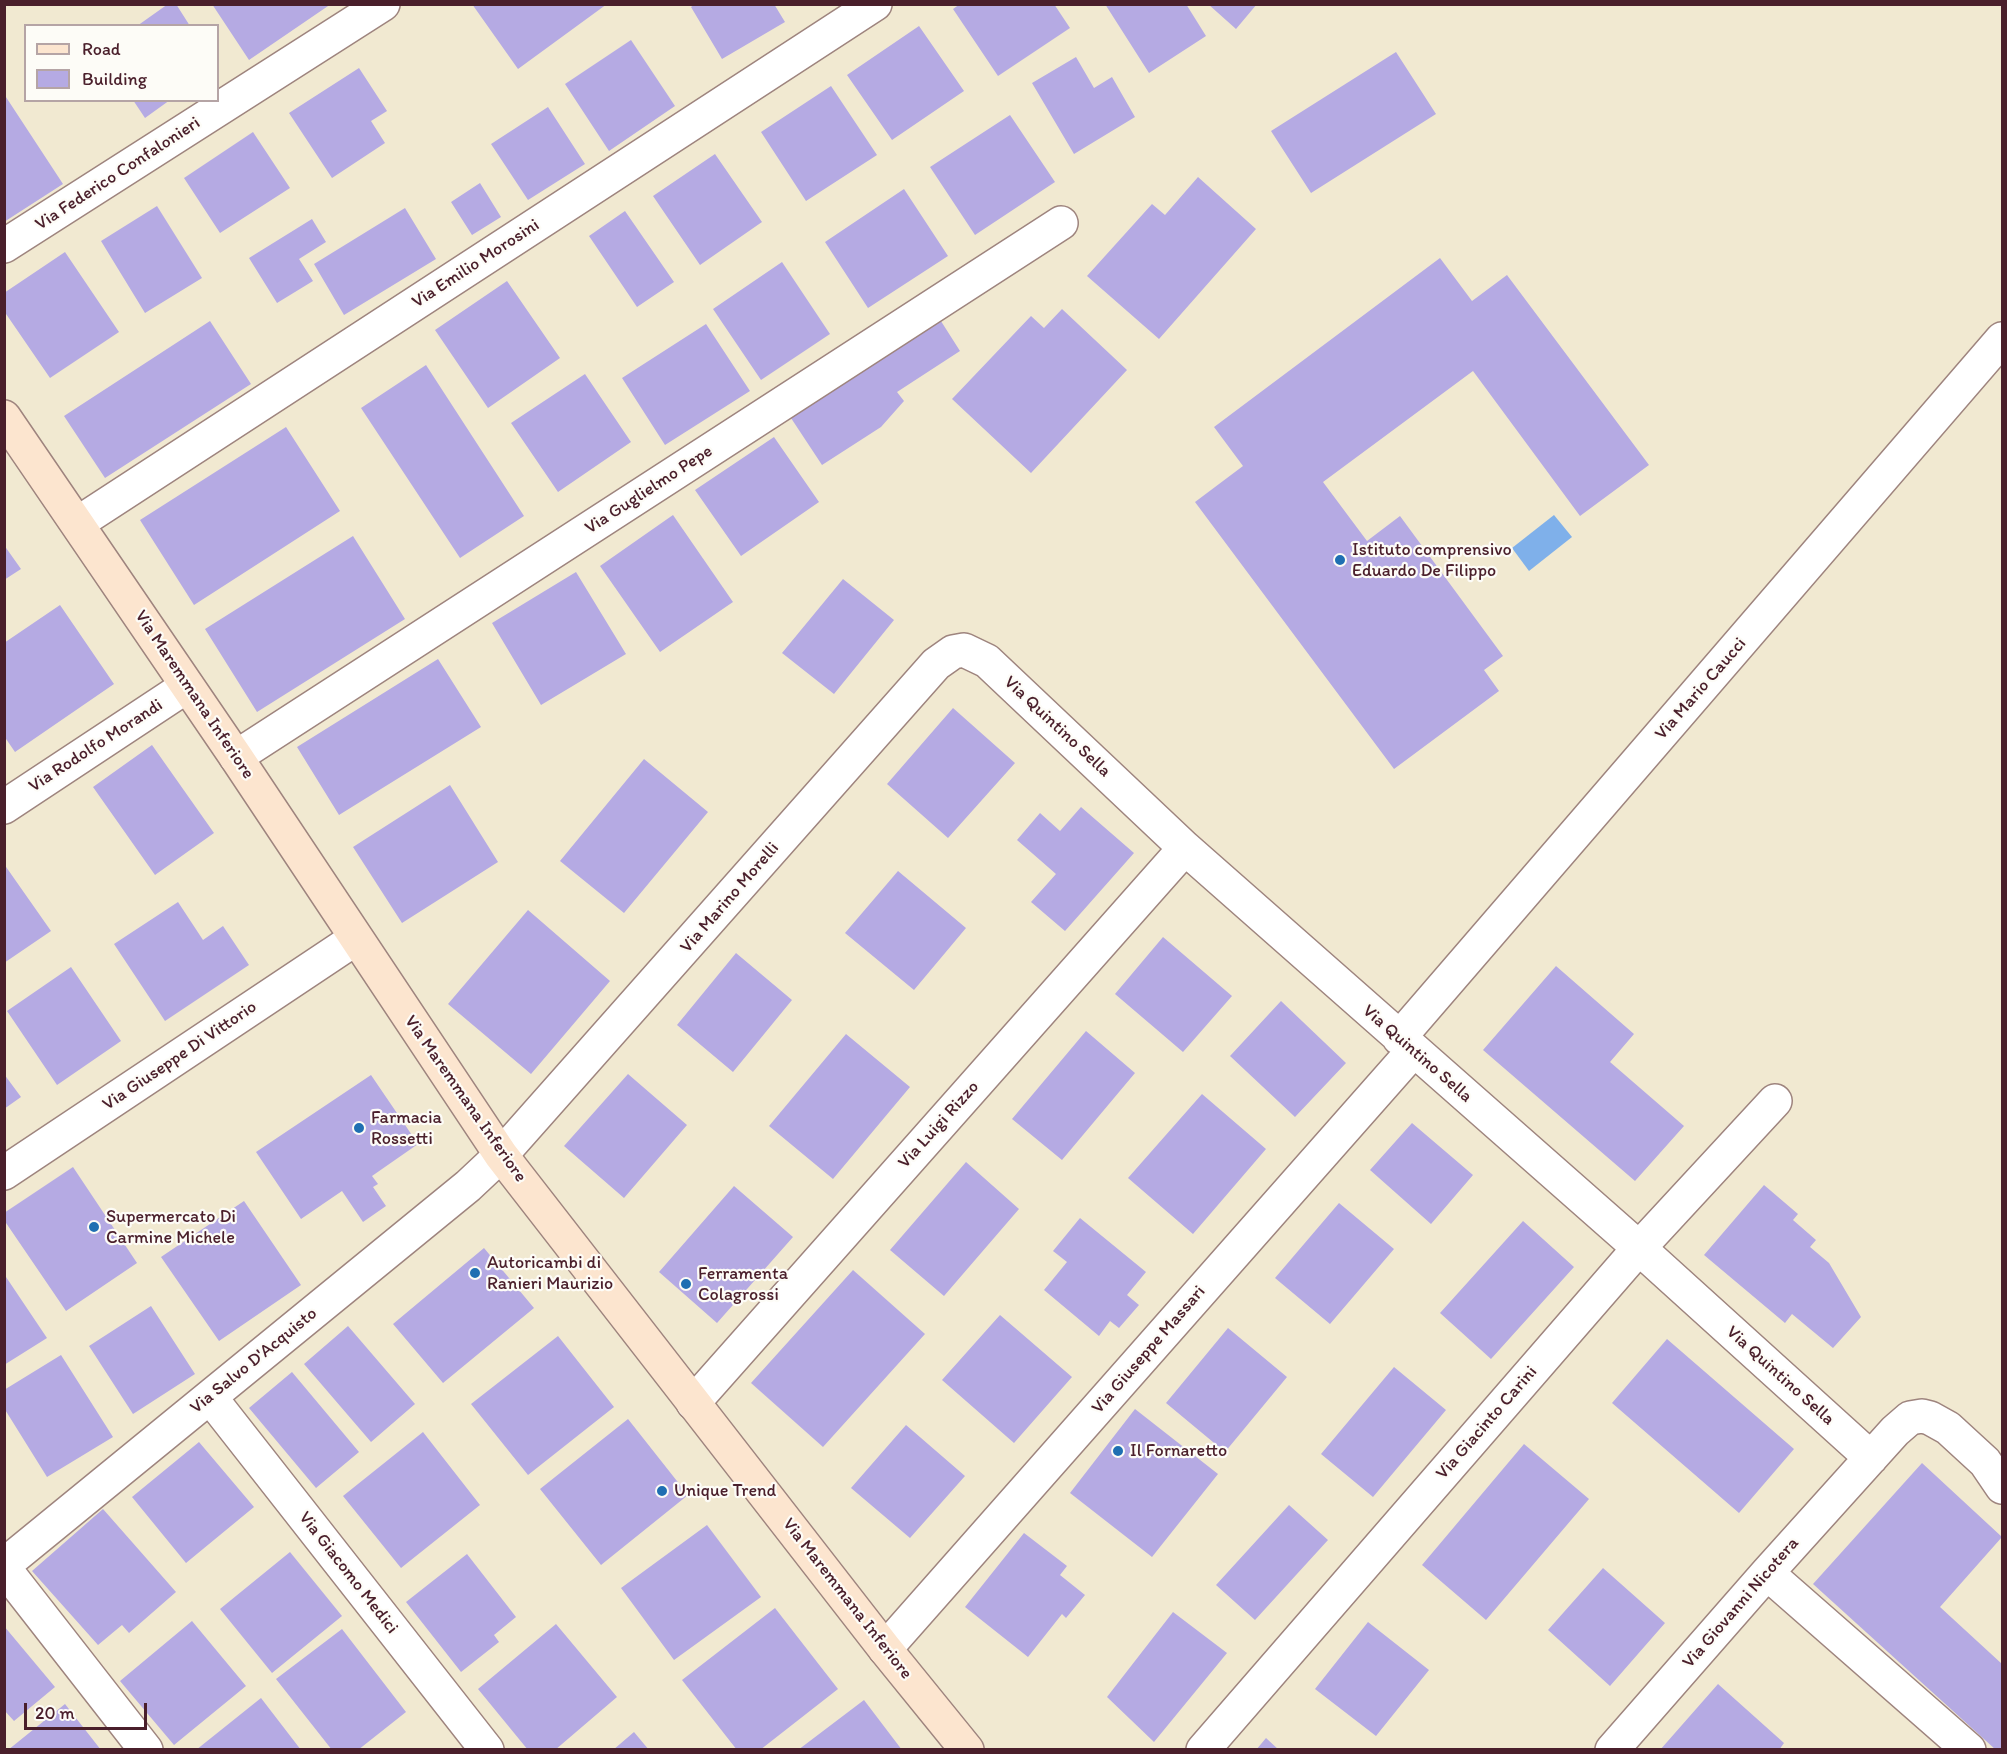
<!DOCTYPE html>
<html>
<head>
<meta charset="utf-8">
<style>
  body { margin:0 }
  #map { position:relative; width:2007px; height:1754px; overflow:hidden; background:#f1e9d1; font-family:Itim,sans-serif }
  canvas { display:block }
  .frame { position:absolute; inset:0; border:6px solid #4a1f2b; pointer-events:none }
  .legend { position:absolute; left:24px; top:24px; width:195px; height:78px; box-sizing:border-box; background:#fdfcf7; border:2px solid #b5a4a5; margin:0; padding:8px 10px; list-style:none; font-size:18px; color:#4a1f2b }
  .legend li { display:flex; align-items:center; gap:12px; height:30px }
  .legend b { width:30px; border:2px solid #b5a4a5 }
  .scale { position:absolute; left:24px; top:1703px; width:123px; height:27px; box-sizing:border-box; border:3px solid #4a1f2b; border-top:0; padding-left:8px; font-size:18px; line-height:21px; white-space:nowrap; color:#4a1f2b; -webkit-text-stroke:4px #fdfcf7; paint-order:stroke }
</style>
</head>
<body>
<div id="map">
<canvas width="2007" height="1754"></canvas>
<div class="frame"></div>
<ul class="legend">
<li><b style="height:8px;background:#fce5cf"></b>Road</li>
<li><b style="height:16px;background:#b5aae3"></b>Building</li>
</ul>
<div class="scale">20 m</div>
</div>
<script>
const context = document.querySelector('canvas').getContext('2d');
context.lineJoin = 'round';
function paint(path, color) { context.fillStyle = color; context.fill(path, 'evenodd'); }
const poly = rows => new Path2D(rows.map(r => 'M' + r).join(''));
function trace(path, color, width, dash) { context.strokeStyle = color; context.lineWidth = width; context.lineCap = dash ? 'butt' : 'round'; context.setLineDash(dash || []); context.stroke(path); }
function drawText(font, color, halo, rows, align = 'center') {
  context.font = font + ' Itim,sans-serif'; context.lineWidth = 4.5; context.setLineDash([]); context.textBaseline = 'middle'; context.strokeStyle = halo; context.fillStyle = color; for (const [text, x, y, turn = 0] of rows) {
    context.save(); context.translate(x, y); context.rotate((+turn || 0) * Math.PI / 180); context.textAlign = isNaN(turn) ? turn : align; if (halo) context.strokeText(text, 0, 0); context.fillText(text, 0, 0); context.restore();
  }
}
const water = poly([
  [1554,515,1572,537,1529,571,1512,548]
]);
const building = poly([
  [168,4,176,4,190,26,137,26],
  [212,4,331,4,249,60],
  [472,4,607,4,518,69],
  [695,4,774,4,785,22,722,59,691,7],
  [960,4,1054,4,1070,28,998,76,953,9],
  [1105,4,1186,4,1206,36,1149,73],
  [1208,4,1257,4,1236,29],
  [919,26,964,91,892,140,847,75],
  [631,40,675,106,609,151,565,84],
  [1396,52,1436,114,1311,193,1271,131],
  [1076,57,1094,88,1112,77,1135,117,1074,154,1032,83],
  [359,68,387,111,371,121,385,143,332,178,289,113],
  [831,86,877,155,806,201,761,132],
  [4,94,63,184,4,222],
  [133,100,170,100,145,118],
  [548,107,585,164,528,200,491,144],
  [1010,115,1055,182,975,235,930,167],
  [253,132,290,188,220,233,184,178],
  [715,154,762,222,700,265,653,196],
  [1198,177,1256,229,1159,339,1087,276,1152,204,1165,215],
  [480,183,501,217,472,235,451,202],
  [904,189,948,256,868,308,825,242],
  [157,206,202,278,145,313,101,241],
  [405,208,436,259,344,315,314,264],
  [625,211,674,282,637,307,589,236],
  [312,219,326,242,299,259,313,281,277,303,249,258],
  [65,252,119,332,50,378,4,311,4,293],
  [1440,258,1472,301,1507,275,1649,465,1580,516,1473,371,1323,482,1367,541,1400,516,1503,656,1484,670,1499,691,1394,769,1195,502,1243,466,1214,427],
  [782,262,830,334,761,380,713,309],
  [507,281,560,358,488,408,435,330],
  [1062,309,1127,370,1031,473,952,399,1031,316,1044,328],
  [939,318,960,351,897,392,904,401,881,427,822,465,789,415],
  [210,321,251,384,105,478,64,416],
  [706,324,750,391,665,445,622,378],
  [426,365,524,516,460,558,361,408],
  [585,374,631,442,558,492,511,423],
  [286,427,340,511,194,605,140,520],
  [774,437,819,502,741,556,695,490],
  [673,515,733,602,660,652,600,566],
  [353,536,405,619,257,712,205,629],
  [4,545,21,569,4,580],
  [576,572,626,654,541,705,492,623],
  [843,579,894,620,834,694,782,653],
  [60,605,114,684,15,752,4,736,4,643],
  [438,659,481,727,339,815,297,747],
  [953,708,1015,763,948,838,887,784],
  [152,745,214,833,155,875,93,787],
  [644,759,708,812,624,913,560,861],
  [450,785,498,862,402,923,353,847],
  [1081,807,1134,853,1065,931,1031,902,1056,874,1017,840,1040,813,1060,831],
  [4,864,51,931,4,963],
  [898,871,966,928,914,990,845,933],
  [178,902,203,940,223,926,249,965,165,1021,114,944],
  [528,910,610,981,531,1074,448,1004],
  [1163,937,1232,996,1183,1052,1115,994],
  [736,953,792,1000,733,1072,677,1025],
  [1556,966,1634,1034,1610,1062,1684,1126,1635,1181,1483,1050],
  [71,967,121,1041,57,1085,7,1011],
  [1281,1001,1346,1063,1295,1117,1230,1056],
  [1086,1031,1135,1073,1062,1160,1012,1119],
  [846,1034,910,1087,833,1179,769,1126],
  [4,1074,21,1097,4,1109],
  [628,1074,687,1125,624,1198,564,1146],
  [371,1075,418,1144,372,1176,378,1184,373,1187,386,1206,363,1222,342,1191,301,1219,256,1152],
  [1202,1094,1266,1149,1193,1234,1128,1178],
  [1412,1123,1473,1175,1431,1224,1370,1170],
  [966,1162,1019,1209,944,1296,890,1250],
  [73,1167,137,1263,66,1311,4,1220,4,1213],
  [1764,1185,1798,1214,1793,1220,1816,1240,1810,1247,1829,1263,1861,1317,1833,1348,1792,1314,1785,1323,1704,1255],
  [734,1186,793,1237,717,1323,659,1272],
  [244,1201,301,1285,219,1341,161,1257],
  [1339,1203,1394,1249,1330,1324,1275,1278],
  [1080,1218,1146,1272,1127,1295,1139,1305,1119,1328,1110,1321,1099,1336,1044,1290,1067,1262,1053,1251],
  [1523,1221,1574,1267,1491,1359,1440,1313],
  [484,1248,534,1308,443,1383,393,1324],
  [853,1270,925,1334,823,1447,751,1383],
  [4,1274,47,1338,4,1365],
  [151,1306,195,1374,133,1414,89,1346],
  [1000,1315,1072,1377,1014,1443,942,1380],
  [348,1326,415,1404,371,1442,304,1364],
  [1228,1328,1287,1377,1225,1452,1166,1403],
  [558,1336,614,1407,528,1475,471,1404],
  [1667,1339,1794,1449,1739,1513,1612,1403],
  [61,1355,113,1437,47,1477,4,1408,4,1390],
  [1394,1367,1446,1410,1373,1497,1321,1454],
  [292,1372,359,1452,316,1488,249,1408],
  [1135,1409,1218,1474,1152,1557,1070,1493],
  [628,1419,688,1495,601,1565,540,1489],
  [906,1425,965,1476,910,1538,851,1488],
  [423,1432,480,1505,401,1568,343,1496],
  [199,1442,254,1507,186,1563,132,1497],
  [1524,1444,1589,1499,1486,1620,1422,1565],
  [1922,1463,2002,1537,1940,1607,2002,1664,2002,1750,1996,1750,1813,1584],
  [1289,1505,1328,1540,1255,1620,1216,1585],
  [103,1509,176,1592,129,1633,122,1625,98,1645,32,1571],
  [707,1525,761,1597,674,1660,621,1588],
  [1024,1533,1067,1566,1060,1575,1085,1595,1066,1618,1062,1614,1028,1657,965,1607],
  [290,1552,342,1616,272,1673,220,1609],
  [467,1554,516,1617,494,1635,499,1642,461,1672,406,1602],
  [1603,1568,1665,1623,1610,1686,1548,1630],
  [775,1608,838,1689,760,1750,737,1750,682,1680],
  [1173,1612,1227,1653,1154,1742,1107,1697],
  [192,1621,246,1686,174,1745,120,1681],
  [1368,1622,1429,1670,1376,1736,1315,1689],
  [556,1624,617,1697,555,1750,528,1750,478,1689],
  [4,1626,55,1687,14,1721,4,1710],
  [342,1629,406,1712,358,1750,332,1750,276,1679],
  [1718,1684,1784,1743,1779,1750,1660,1750],
  [261,1698,301,1750,196,1750],
  [864,1700,902,1750,798,1750],
  [65,1704,101,1750,8,1750],
  [634,1732,649,1750,613,1750],
  [1266,1738,1279,1750,1256,1750]
]);
const minor = poly([
  [4,246,383,4],
  [78,523,875,4],
  [236,757,1061,223],
  [4,807,187,686],
  [1399,1038,2002,339],
  [4,1173,355,939],
  [210,1397,487,1750],
  [693,1403,1185,848],
  [4,1565,468,1186,501,1155,936,664,953,652,964,650,987,661,1185,848,1639,1248,1871,1458],
  [4,1568,146,1750],
  [1767,1573,1969,1750],
  [885,1649,1413,1051],
  [1203,1750,1639,1248,1775,1101],
  [1612,1750,1767,1573,1895,1431,1910,1418,1922,1416,1930,1418,1948,1428,1985,1462,2002,1487]
]);
const secondary = poly([
  [4,417,236,757,501,1155,885,1649,967,1750]
]);
const markers = [
  [1340,560,6,"#1f6fb2"],
  [359,1128,6,"#1f6fb2"],
  [94,1227,6,"#1f6fb2"],
  [475,1273,6,"#1f6fb2"],
  [686,1284,6,"#1f6fb2"],
  [1118,1451,6,"#1f6fb2"],
  [662,1491,6,"#1f6fb2"]
];
const streetNames = [
  ["Via Federico Confalonieri",118,174,-33],
  ["Via Emilio Morosini",476,264,-33],
  ["Via Guglielmo Pepe",649,490,-33],
  ["Via Mario Caucci",1701,689,-49],
  ["Via Maremmana Inferiore",194,695,56],
  ["Via Quintino Sella",1057,727,43],
  ["Via Rodolfo Morandi",96,746,-33],
  ["Via Marino Morelli",730,898,-49],
  ["Via Quintino Sella",1417,1054,41],
  ["Via Giuseppe Di Vittorio",180,1056,-34],
  ["Via Maremmana Inferiore",465,1099,55],
  ["Via Luigi Rizzo",939,1125,-48],
  ["Via Giuseppe Massari",1149,1350,-49],
  ["Via Salvo D'Acquisto",254,1361,-39],
  ["Via Quintino Sella",1780,1376,42],
  ["Via Giacinto Carini",1487,1423,-49],
  ["Via Giacomo Medici",348,1573,52],
  ["Via Maremmana Inferiore",847,1599,52],
  ["Via Giovanni Nicotera",1741,1603,-49]
];
const poiNames = [
  ["Istituto comprensivo",1352,550],
  ["Eduardo De Filippo",1352,571],
  ["Farmacia",371,1118],
  ["Rossetti",371,1139],
  ["Supermercato Di",106,1217],
  ["Carmine Michele",106,1238],
  ["Autoricambi di",487,1263],
  ["Ranieri Maurizio",487,1284],
  ["Ferramenta",698,1274],
  ["Colagrossi",698,1295],
  ["Il Fornaretto",1130,1451],
  ["Unique Trend",674,1491]
];
paint(water, '#7fb0ea');
paint(building, '#b5aae3');
trace(minor, '#9e847e', 36);
trace(secondary, '#9e847e', 36);
trace(minor, '#fff', 33);
trace(secondary, '#fce5cf', 33);
for (const [x, y, r, color] of markers) { const dot = new Path2D(); dot.arc(x, y, r, 0, 2 * Math.PI); context.fillStyle = color; context.fill(dot); trace(dot, '#fdfcf7', 2); }
drawText('18px', '#4a1f2b', '#fdfcf7', streetNames);
drawText('18px', '#4a1f2b', '#fdfcf7', poiNames, 'left');
</script>
</body>
</html>
